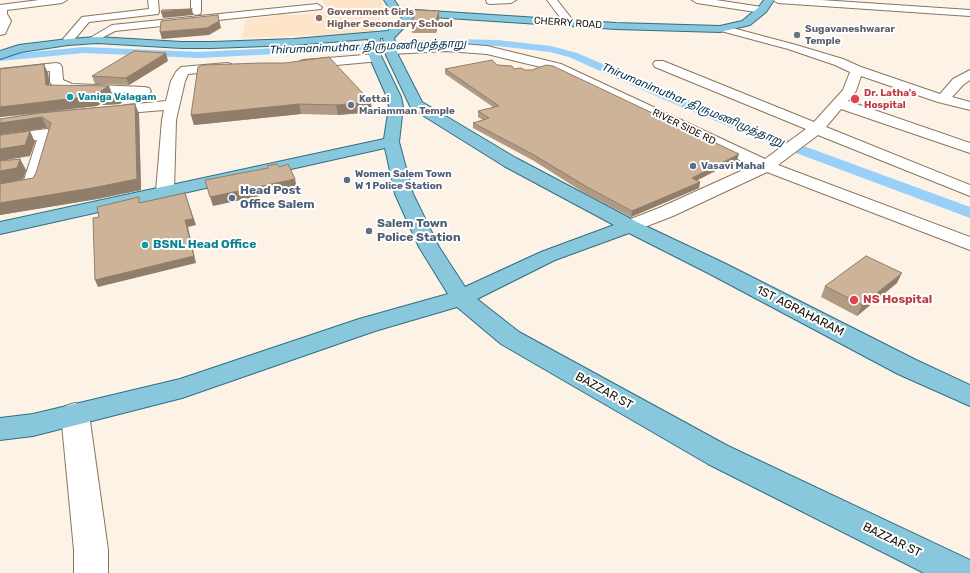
<!DOCTYPE html>
<html>
<head>
<meta charset="utf-8">
<style>
  body { margin:0 }
  canvas { display:block; background:#fcf2e6 }
</style>
</head>
<body>
<canvas width="970" height="573"></canvas>
<script>
const context = document.querySelector('canvas').getContext('2d');
context.lineJoin = 'round';
function paint(path, color) { context.fillStyle = color; context.fill(path, 'evenodd'); }
const poly = rows => new Path2D(rows.map(r => 'M' + r).join(''));
function trace(path, color, width, dash) { context.strokeStyle = color; context.lineWidth = width; context.lineCap = dash ? 'butt' : 'round'; context.setLineDash(dash || []); context.stroke(path); }
function drawText(font, color, halo, rows, align = 'center') {
  context.font = font + ' Rubik,"Noto Sans Tamil",sans-serif'; context.lineWidth = 4; context.setLineDash([]); context.textBaseline = 'middle'; context.strokeStyle = halo; context.fillStyle = color; for (const [text, x, y, turn = 0] of rows) {
    context.save(); context.translate(x, y); context.rotate((+turn || 0) * Math.PI / 180); context.textAlign = isNaN(turn) ? turn : align; if (halo) context.strokeText(text, 0, 0); context.fillText(text, 0, 0); context.restore();
  }
}
const built = poly([
  [322,0,382,0,383,11,376,30,368,33,242,38,246,19,272,17,279,14,297,15,330,11]
]);
const canal = poly([
  [452,39,497,40,551,46,577,53,673,94,782,138,970,207,970,218,772,144,665,100,569,57,550,52,497,46,452,45,199,58,84,53,0,61,0,55,84,47,199,52,452,39]
]);
const minor = poly([
  [39,0,67,0,62,3,7,10,7,14,11,21,5,34,0,35,0,5,39,0],
  [148,0,158,0,159,12,158,14,89,22,73,41,69,42,65,41,63,39,82,17,149,9,148,0],
  [191,0,201,0,201,12,200,14,196,15,191,12,191,0],
  [486,0,516,0,511,3,490,4,487,3,486,0],
  [547,0,557,0,575,23,574,25,566,25,547,0],
  [692,0,716,0,762,7,767,10,762,13,697,3,692,0],
  [773,0,821,0,970,10,970,16,778,3,773,0],
  [317,4,322,7,321,9,115,31,96,41,92,40,90,38,112,25,317,4],
  [725,26,796,45,843,59,861,67,940,94,953,79,970,70,970,80,963,85,952,97,970,102,970,110,938,102,861,76,856,91,848,101,970,143,970,153,841,109,826,127,970,185,970,196,818,135,778,165,970,237,970,250,767,172,673,216,637,230,630,232,623,230,620,226,623,222,659,208,752,166,553,70,487,54,446,51,391,54,387,53,385,50,387,47,391,46,446,43,487,46,561,64,765,159,806,129,655,67,653,64,655,61,663,61,814,122,843,90,850,72,835,65,788,49,721,31,720,29,725,26],
  [376,54,380,55,382,58,380,61,304,68,300,67,298,64,300,61,304,60,376,54],
  [56,63,60,64,62,67,63,80,72,84,144,87,149,88,151,91,149,94,144,95,89,94,69,92,52,85,50,82,50,71,0,77,0,69,56,63],
  [227,63,231,64,233,67,231,70,188,74,185,81,176,120,174,191,171,195,165,196,159,195,156,191,162,120,164,110,127,113,122,112,120,109,122,106,127,105,166,101,171,81,176,72,181,67,227,63],
  [47,129,52,131,55,134,40,184,37,188,0,195,0,185,24,180,37,140,0,145,0,135,47,129],
  [75,403,85,406,89,414,108,550,108,573,74,573,74,550,61,414,65,406,75,403]
]);
const major = poly([
  [384,0,394,0,401,10,400,12,392,12,384,0],
  [764,0,774,0,766,12,750,25,720,32,616,29,417,16,413,18,394,38,398,55,422,102,516,158,637,222,726,264,916,360,970,385,970,406,898,374,710,274,629,233,555,260,477,299,519,332,728,446,970,560,970,573,924,573,708,464,501,344,457,307,375,331,182,398,33,436,0,440,0,418,33,414,180,379,359,319,448,294,419,247,395,194,385,148,0,234,0,222,384,139,389,107,387,97,369,56,368,39,294,45,212,48,182,48,97,43,68,45,21,52,0,59,0,51,19,45,68,39,97,37,182,42,212,42,294,39,388,31,407,12,415,10,616,23,720,26,742,21,758,8,764,0],
  [380,38,383,38,386,55,411,108,504,166,614,225,541,252,465,287,439,247,413,194,399,142,403,107,401,97,381,56,380,38]
]);
const wall = poly([
  [439,19,436,33,412,33,411,24],
  [168,61,129,85,95,84,92,76],
  [285,63,372,112,338,115,301,114,194,125,191,115],
  [497,65,514,69,737,160,697,180,700,182,699,188,631,217,586,194,534,161,473,128,473,123,483,120,478,117,478,111,493,107,445,74,445,69],
  [0,69,48,73,49,85,113,96,111,97,126,99,120,104,103,105,102,103,97,106,52,111,135,104,139,114,141,190,97,199,0,215,0,161,20,159,26,170,23,179,3,183,33,178,36,173,49,129,47,128,0,134,0,119,34,114,0,117],
  [897,283,857,316,821,297,825,286]
]);
const shadedWall = poly([
  [192,9,193,15,163,18,161,12],
  [439,11,439,19,436,33,435,25],
  [218,15,221,28,209,35,162,39,160,32],
  [166,53,168,61,129,85,126,78],
  [44,64,48,73,51,94,46,85],
  [109,86,113,96,107,99,124,93,126,99,120,104,103,105,102,103,97,106,0,117,0,107],
  [371,102,372,112,338,115,336,105],
  [135,104,139,114,141,190,97,199,0,215,0,203],
  [299,104,301,114,194,125,191,115],
  [42,117,47,128,0,134,0,123],
  [30,131,35,142,30,156,0,161,0,149],
  [739,154,737,160,690,184,692,178],
  [20,159,26,170,23,179,0,184,0,171],
  [295,179,297,188,213,206,210,197],
  [700,182,699,188,631,217,632,211],
  [185,193,196,225,188,227,196,263,98,287,95,280,185,220],
  [902,273,897,283,857,316,862,305]
]);
const building = poly([
  [192,9,161,12,162,10,192,9],
  [416,10,439,11,435,25,411,24,416,10],
  [218,15,219,21,207,28,160,32,161,21,218,15],
  [134,51,166,53,126,78,92,76,134,51],
  [329,57,371,102,336,105,299,104,191,115,198,67,203,65,261,63,285,63,329,57],
  [492,60,497,65,512,66,514,69,521,68,525,70,532,70,546,65,553,66,739,154,692,178,700,182,632,211,587,187,534,155,473,123,489,118,478,111,499,106,445,69,492,60],
  [44,64,46,85,109,86,93,96,0,107,0,69,44,64],
  [124,93,118,98,101,100,124,93],
  [135,104,137,179,92,188,0,203,0,184,33,178,36,173,51,123,42,117,0,123,0,119,40,113,135,104],
  [30,131,25,145,0,149,0,135,30,131],
  [20,159,17,168,0,171,0,161,20,159],
  [277,164,279,167,288,164,295,179,210,197,205,180,268,168,267,166,277,164],
  [185,193,193,219,185,220,194,256,95,280,93,218,99,217,97,207,139,197,139,203,185,193],
  [866,256,902,273,862,305,825,286,866,256]
]);
const markers = [
  [319,18,4,"#8d6e63"],
  [797,35,4,"#6b7280"],
  [70,97,4,"#0f9aa8"],
  [855,99,5,"#e0444e"],
  [351,105,4,"#6b7280"],
  [693,166,4,"#5c6f8a"],
  [347,180,4,"#5c6f8a"],
  [232,198,4,"#5c6f8a"],
  [369,231,4,"#5c6f8a"],
  [145,245,4,"#0f9aa8"],
  [854,300,5,"#e0444e"]
];
const farEducationnames = [
  ["Government Girls",327,12],
  ["Higher Secondary School",327,24]
];
const farStreetnames = [
  ["CHERRY ROAD",568,23,4],
  ["RIVER SIDE RD",684,127,26]
];
const farWorshipnames = [
  ["Sugavaneshwarar",805,29],
  ["Temple",805,41],
  ["Kottai",359,99],
  ["Mariamman Temple",359,111]
];
const farHealthnames = [
  ["Dr. Latha's",864,93],
  ["Hospital",864,105]
];
const farCulturenames = [
  ["Vaniga Valagam",78,97]
];
const farServicenames = [
  ["Vasavi Mahal",701,166],
  ["Women Salem Town",355,174],
  ["W 1 Police Station",355,186]
];
const farWaternames = [
  ["Thirumanimuthar திருமணிமுத்தாறு",368,47,-2],
  ["Thirumanimuthar திருமணிமுத்தாறு",693,105,23]
];
const serviceNames = [
  ["Head Post",240,191],
  ["Office Salem",240,205],
  ["Salem Town",377,224],
  ["Police Station",377,238]
];
const cultureNames = [
  ["BSNL Head Office",153,245]
];
const healthNames = [
  ["NS Hospital",863,300]
];
const streetNames = [
  ["1ST AGRAHARAM",800,311,27],
  ["BAZZAR ST",604,391,29],
  ["BAZZAR ST",892,540,26]
];
paint(built, '#fee4c9');
paint(canal, '#98d0f9');
trace(minor, '#8c755b', 2);
trace(major, '#2f6f83', 2);
paint(minor, '#fff');
paint(major, '#89c7dc');
paint(wall, '#b09a83');
paint(shadedWall, '#907d6a');
paint(building, '#cdb398');
trace(building, '#907d6a', 1);
for (const [x, y, r, color] of markers) { const dot = new Path2D(); dot.arc(x, y, r, 0, 2 * Math.PI); context.fillStyle = color; context.fill(dot); trace(dot, '#fff', 1.5); }
drawText('bold 10px', '#785e54', '#fff', farEducationnames, 'left');
drawText('10px', '#1a1108', '#fff', farStreetnames);
drawText('bold 10px', '#5b616d', '#fff', farWorshipnames, 'left');
drawText('bold 10px', '#be3a42', '#fff', farHealthnames, 'left');
drawText('bold 10px', '#0d838f', '#fff', farCulturenames, 'left');
drawText('bold 10px', '#4e5e75', '#fff', farServicenames, 'left');
drawText('italic 11px', '#002e49', '#fff', farWaternames);
drawText('bold 12px', '#4e5e75', '#fff', serviceNames, 'left');
drawText('bold 12px', '#0d838f', '#fff', cultureNames, 'left');
drawText('bold 12px', '#be3a42', '#fff', healthNames, 'left');
drawText('12px', '#1a1108', '#fff', streetNames);
</script>
</body>
</html>
